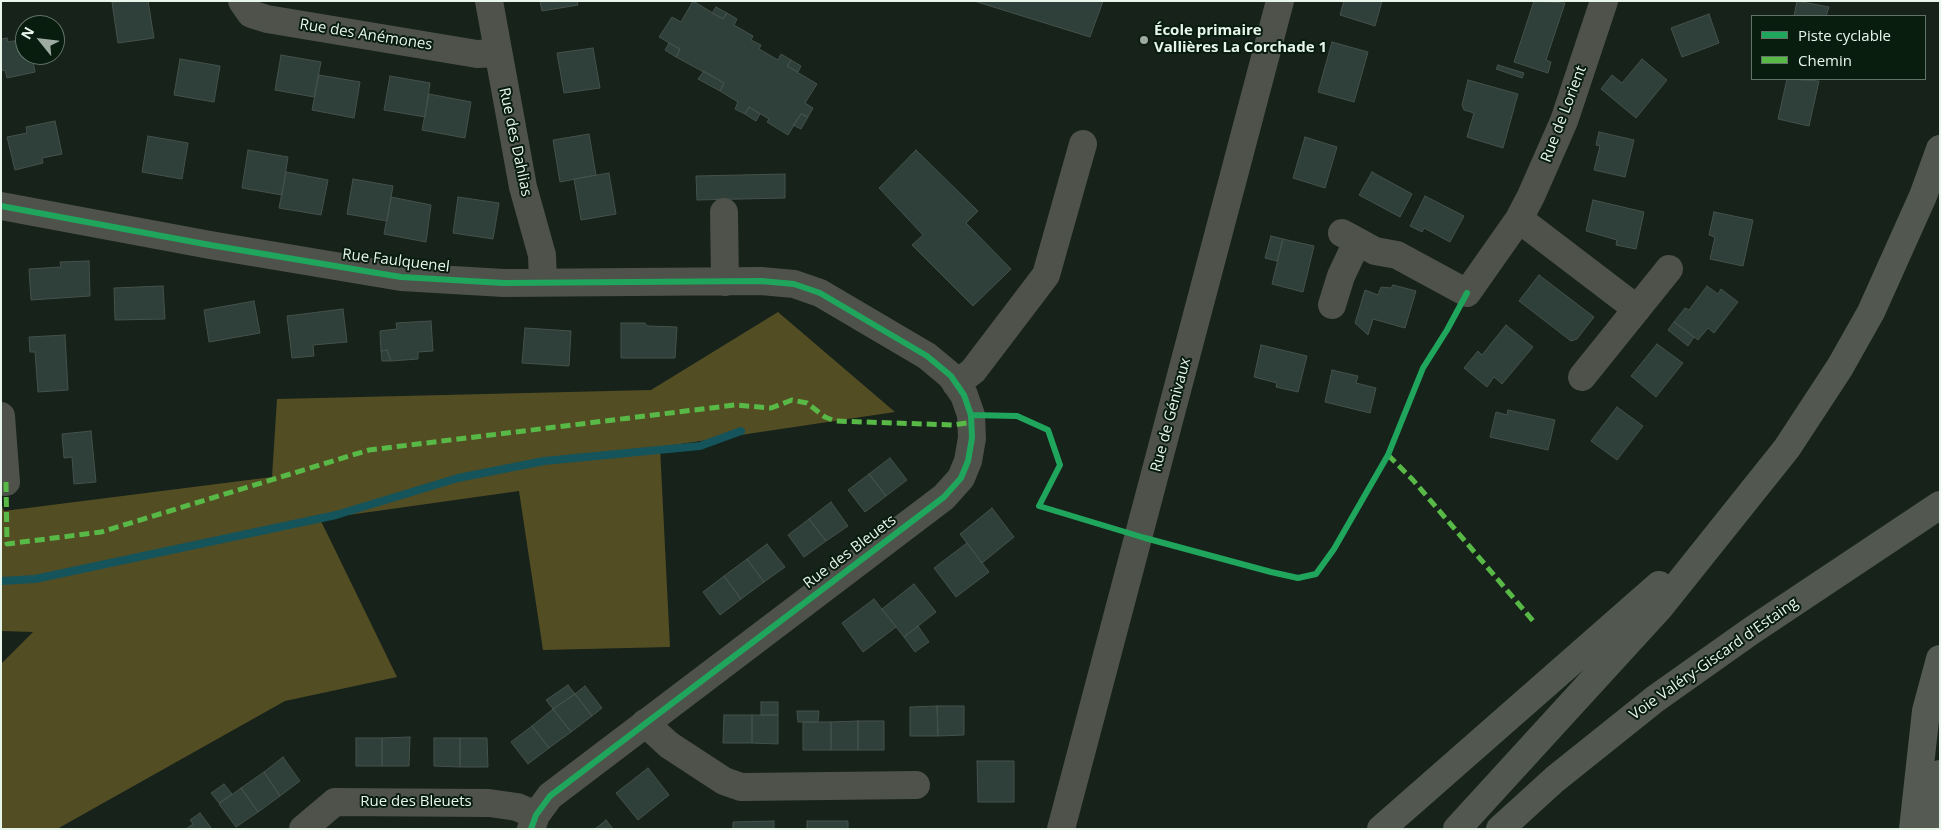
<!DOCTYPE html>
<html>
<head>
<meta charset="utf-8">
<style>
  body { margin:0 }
  #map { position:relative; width:1941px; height:830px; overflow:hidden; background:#16221a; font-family:"Open Sans",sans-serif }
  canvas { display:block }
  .frame { position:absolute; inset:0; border:2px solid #e8f5eb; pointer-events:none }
  .legend { position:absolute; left:1751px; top:15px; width:175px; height:65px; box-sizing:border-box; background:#091d0f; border:1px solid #627367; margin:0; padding:6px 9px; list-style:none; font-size:15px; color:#e8f5eb }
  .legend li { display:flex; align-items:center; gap:10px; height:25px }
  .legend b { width:25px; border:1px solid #627367 }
  .north { position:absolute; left:15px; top:15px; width:50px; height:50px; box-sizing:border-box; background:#091d0f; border:1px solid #627367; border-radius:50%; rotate:299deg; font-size:14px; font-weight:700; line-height:20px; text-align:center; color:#e8f5eb }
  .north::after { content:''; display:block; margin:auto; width:18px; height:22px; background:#9eaba2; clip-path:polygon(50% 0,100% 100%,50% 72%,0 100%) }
</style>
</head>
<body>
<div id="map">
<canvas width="1941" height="830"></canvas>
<div class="frame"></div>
<ul class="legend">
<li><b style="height:6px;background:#20a55d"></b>Piste cyclable</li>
<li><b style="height:6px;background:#58b947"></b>Chemin</li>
</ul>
<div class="north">N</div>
</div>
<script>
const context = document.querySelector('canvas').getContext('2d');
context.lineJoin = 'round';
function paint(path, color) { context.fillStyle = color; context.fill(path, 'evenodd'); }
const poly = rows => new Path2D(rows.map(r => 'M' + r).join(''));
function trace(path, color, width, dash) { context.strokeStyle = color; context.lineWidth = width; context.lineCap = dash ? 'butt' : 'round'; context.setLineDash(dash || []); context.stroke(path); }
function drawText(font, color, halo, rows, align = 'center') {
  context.font = font + ' "Open Sans",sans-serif'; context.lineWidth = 4; context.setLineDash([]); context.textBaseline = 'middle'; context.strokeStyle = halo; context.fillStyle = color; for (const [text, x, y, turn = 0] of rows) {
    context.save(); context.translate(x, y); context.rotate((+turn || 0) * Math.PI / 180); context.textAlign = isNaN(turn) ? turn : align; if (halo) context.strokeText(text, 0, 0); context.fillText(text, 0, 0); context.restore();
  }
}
const forest = poly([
  [778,312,895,412,660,447,670,647,543,650,519,491,320,519,397,677,285,701,57,829,1,829,1,664,33,632,1,631,1,503,4,511,272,477,277,399,651,390]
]);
const stream = poly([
  [1,581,35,579,336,515,458,478,544,461,700,446,741,431]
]);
const building = poly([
  [148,1,154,38,118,43,112,2,148,1],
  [540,1,577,1,578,5,542,11,540,1],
  [693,1,723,19,727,13,737,19,734,25,753,36,751,40,761,45,759,49,778,60,781,54,791,60,787,66,817,84,805,103,813,108,808,117,801,114,788,135,767,122,769,119,749,107,745,114,735,109,738,102,720,91,724,83,676,57,680,49,659,37,672,17,681,22,693,1],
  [974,1,1103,1,1090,37,974,1],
  [1344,1,1382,1,1375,26,1340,15,1344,1],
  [1534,1,1565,3,1546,60,1551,62,1548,73,1514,62,1534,1],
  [1797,1,1829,7,1826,16,1794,16,1797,1],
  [716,7,727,13,723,19,712,13,716,7],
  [1709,14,1719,43,1682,57,1671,28,1709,14],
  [7,38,8,42,25,39,25,55,32,55,35,72,7,78,5,70,1,71,1,39,7,38],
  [1332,42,1368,52,1354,102,1318,92,1332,42],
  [669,43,680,49,676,57,665,50,669,43],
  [593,48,600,88,564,93,557,53,593,48],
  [281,55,321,62,314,97,275,90,281,55],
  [180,59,220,66,214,102,174,95,180,59],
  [1642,59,1667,80,1636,118,1601,89,1612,75,1622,83,1642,59],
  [791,60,801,66,798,72,787,66,791,60],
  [1498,65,1524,73,1522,78,1496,69,1498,65],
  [704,71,724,83,720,91,698,79,704,71],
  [319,75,360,82,354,118,312,110,319,75],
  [390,76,430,83,425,117,384,110,390,76],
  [1787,79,1819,81,1809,126,1778,119,1787,79],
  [1468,80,1518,94,1503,148,1467,137,1474,113,1464,110,1462,105,1468,80],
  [429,94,471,102,465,138,422,130,429,94],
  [749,107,760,114,756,121,745,114,749,107],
  [801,114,808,117,801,129,793,125,801,114],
  [55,121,62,154,42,158,43,163,15,170,7,137,27,133,26,127,55,121],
  [1599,132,1634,140,1625,177,1594,170,1600,146,1596,145,1599,132],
  [589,134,596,175,560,182,553,140,589,134],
  [148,136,188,143,182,179,142,172,148,136],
  [1305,137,1337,147,1325,188,1293,178,1305,137],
  [248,150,288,157,282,195,242,188,248,150],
  [916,150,978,211,966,223,1011,269,973,306,912,245,923,235,879,188,916,150],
  [286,172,328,180,321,215,279,208,286,172],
  [1372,172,1412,194,1400,217,1359,195,1372,172],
  [609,173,616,214,581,220,574,179,609,173],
  [785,174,785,198,697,200,696,176,785,174],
  [353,179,393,186,387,221,347,214,353,179],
  [1425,196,1464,216,1450,242,1424,228,1422,232,1410,226,1425,196],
  [391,197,431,205,426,242,384,234,391,197],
  [458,197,499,203,493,239,453,233,458,197],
  [1593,200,1644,212,1636,249,1616,245,1617,240,1586,231,1593,200],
  [1714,212,1753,220,1743,266,1710,259,1715,237,1709,235,1714,212],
  [1271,236,1283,239,1277,261,1265,258,1271,236],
  [1283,239,1314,246,1303,292,1272,284,1283,239],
  [89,261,90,296,31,300,29,269,61,267,60,262,89,261],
  [1539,275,1594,317,1577,339,1571,341,1519,301,1539,275],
  [1393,285,1416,291,1405,328,1373,319,1368,335,1355,323,1365,290,1378,295,1381,287,1391,288,1393,285],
  [163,286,165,319,115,320,114,288,163,286],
  [1707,286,1718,294,1721,289,1738,302,1714,333,1708,328,1698,340,1674,322,1685,308,1689,310,1707,286],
  [254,301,260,333,209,342,204,310,254,301],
  [343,309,347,342,313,345,314,356,292,358,287,316,343,309],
  [431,321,433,351,418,352,418,359,391,361,387,350,381,351,380,331,397,329,396,323,431,321],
  [1674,322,1694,337,1688,346,1668,330,1674,322],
  [621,323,645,323,647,326,677,327,675,358,621,358,621,323],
  [1506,325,1533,347,1502,384,1494,377,1487,387,1464,368,1478,351,1482,355,1506,325],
  [525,328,571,331,569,366,522,363,525,328],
  [65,335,68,390,38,392,35,352,30,352,29,337,65,335],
  [1657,344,1683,363,1656,397,1631,376,1657,344],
  [1261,345,1307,356,1298,392,1276,387,1277,383,1254,377,1261,345],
  [387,350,391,361,382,361,381,351,387,350],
  [1332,370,1358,376,1356,383,1376,388,1370,413,1325,402,1332,370],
  [1617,407,1643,426,1617,460,1591,441,1617,407],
  [1508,410,1555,420,1548,450,1490,437,1496,412,1507,415,1508,410],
  [91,431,96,482,74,484,72,457,64,458,62,434,91,431],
  [890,458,907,480,886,496,869,474,890,458],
  [869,474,886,496,865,512,848,490,869,474],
  [831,502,848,526,826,541,809,519,831,502],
  [992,508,1014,537,982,563,960,534,992,508],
  [809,519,826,541,804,557,788,535,809,519],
  [967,543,989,572,956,597,934,568,967,543],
  [767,544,785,567,764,582,747,559,767,544],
  [747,559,764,582,741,599,724,576,747,559],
  [724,576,741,599,720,615,703,592,724,576],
  [914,584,936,612,904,637,882,609,914,584],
  [874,599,896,627,863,652,842,623,874,599],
  [918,626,929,642,915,652,904,637,918,626],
  [568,685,575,694,553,709,546,700,568,685],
  [585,686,602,708,592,716,575,694,585,686],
  [575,694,592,716,571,732,553,709,575,694],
  [761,702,778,702,778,715,761,715,761,702],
  [937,706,938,736,910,736,910,707,937,706],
  [937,706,964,706,964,735,938,736,937,706],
  [553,709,571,732,549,748,532,726,553,709],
  [797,711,819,711,818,722,798,722,797,711],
  [724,715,752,715,752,743,723,743,724,715],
  [752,715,778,715,778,744,752,743,752,715],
  [858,721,884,721,884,750,858,750,858,721],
  [858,721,858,750,831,750,831,722,858,721],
  [803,722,831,722,831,750,803,750,803,722],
  [532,726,549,748,528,764,511,742,532,726],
  [410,737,409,766,382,766,382,738,410,737],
  [356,738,382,738,382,766,356,766,356,738],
  [434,738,460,738,460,767,434,766,434,738],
  [460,738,487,738,488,767,460,767,460,738],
  [283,757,300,781,280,796,264,772,283,757],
  [977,761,1014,761,1014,802,978,802,977,761],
  [648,768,669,795,638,820,616,793,648,768],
  [264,772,280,796,258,812,241,788,264,772],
  [224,784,232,794,219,803,211,793,224,784],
  [241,788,258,812,236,827,219,804,241,788],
  [200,813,212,829,186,829,193,824,190,820,200,813],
  [606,820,613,829,595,829,606,820],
  [774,821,774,829,733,829,733,822,774,821],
  [807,821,848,821,848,829,807,829,807,821]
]);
const minor = poly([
  [242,1,251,14,267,19,477,54,496,53],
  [489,1,523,187,542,255,543,281],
  [1,206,210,245,401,277,504,283,761,281,794,284,820,293,927,356,951,376,964,395,971,415,972,438,968,461,961,478,944,497,550,796,536,815,531,829],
  [724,212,725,282],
  [1519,219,1637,309],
  [1342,233,1375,251,1397,255,1467,293,1519,219,1531,196,1564,121,1604,1],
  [1332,305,1341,276,1357,242],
  [1582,377,1669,269],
  [956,384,973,371,1046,275,1083,144],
  [1,416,6,482],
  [645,723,669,745,724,781,741,787,916,785],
  [303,829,335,802,489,803,517,807,536,815],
  [1061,829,1280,1]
]);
const major = poly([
  [1913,829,1926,711,1940,659],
  [1935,829,1940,774]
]);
const highway = poly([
  [1381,829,1659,585],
  [1457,829,1660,607,1787,448,1840,367,1871,312,1923,196,1940,149],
  [1500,829,1555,779,1655,699,1751,631,1940,505]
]);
const quiet = poly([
  [1388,455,1413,480,1534,622],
  [6,482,7,544,101,532,369,450,735,405,771,408,792,400,807,403,825,417,835,421,954,425,972,422]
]);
const cycleway = poly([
  [1,206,210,245,401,277,504,283,761,281,794,284,820,293,927,356,951,376,964,395,971,415,972,438,968,461,961,478,944,497,550,796,536,815,531,829],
  [971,415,1017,416,1048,430,1060,465,1039,506,1145,538,1271,572,1298,578,1316,574,1334,549,1388,455,1423,368,1447,330,1467,293]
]);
const markers = [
  [1144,40,5,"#9eaba2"]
];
const poiNames = [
  ["École primaire",1154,31],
  ["Vallières La Corchade 1",1154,48]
];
const streetNames = [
  ["Rue des Anémones",366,35,9],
  ["Rue de Lorient",1564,114,-69],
  ["Rue des Dahlias",515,142,78],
  ["Rue Faulquenel",396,261,7],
  ["Rue de Génivaux",1171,415,-75],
  ["Rue des Bleuets",850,552,-37],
  ["Voie Valéry-Giscard d'Estaing",1714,659,-35],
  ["Rue des Bleuets",416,802]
];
paint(forest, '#534d24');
trace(stream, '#15545a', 8);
paint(building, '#2e4039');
trace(building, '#45514c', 1);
trace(minor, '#4e524b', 28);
trace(major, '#555b52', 28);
trace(highway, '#52584f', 28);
trace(quiet, '#58b947', 5, [10, 5]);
trace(cycleway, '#20a55d', 6);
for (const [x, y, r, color] of markers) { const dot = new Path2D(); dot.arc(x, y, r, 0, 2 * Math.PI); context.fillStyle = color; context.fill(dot); trace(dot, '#091d0f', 2); }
drawText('bold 15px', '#e8f5eb', '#091d0f', poiNames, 'left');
drawText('15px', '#e8f5eb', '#091d0f', streetNames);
</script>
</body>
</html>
